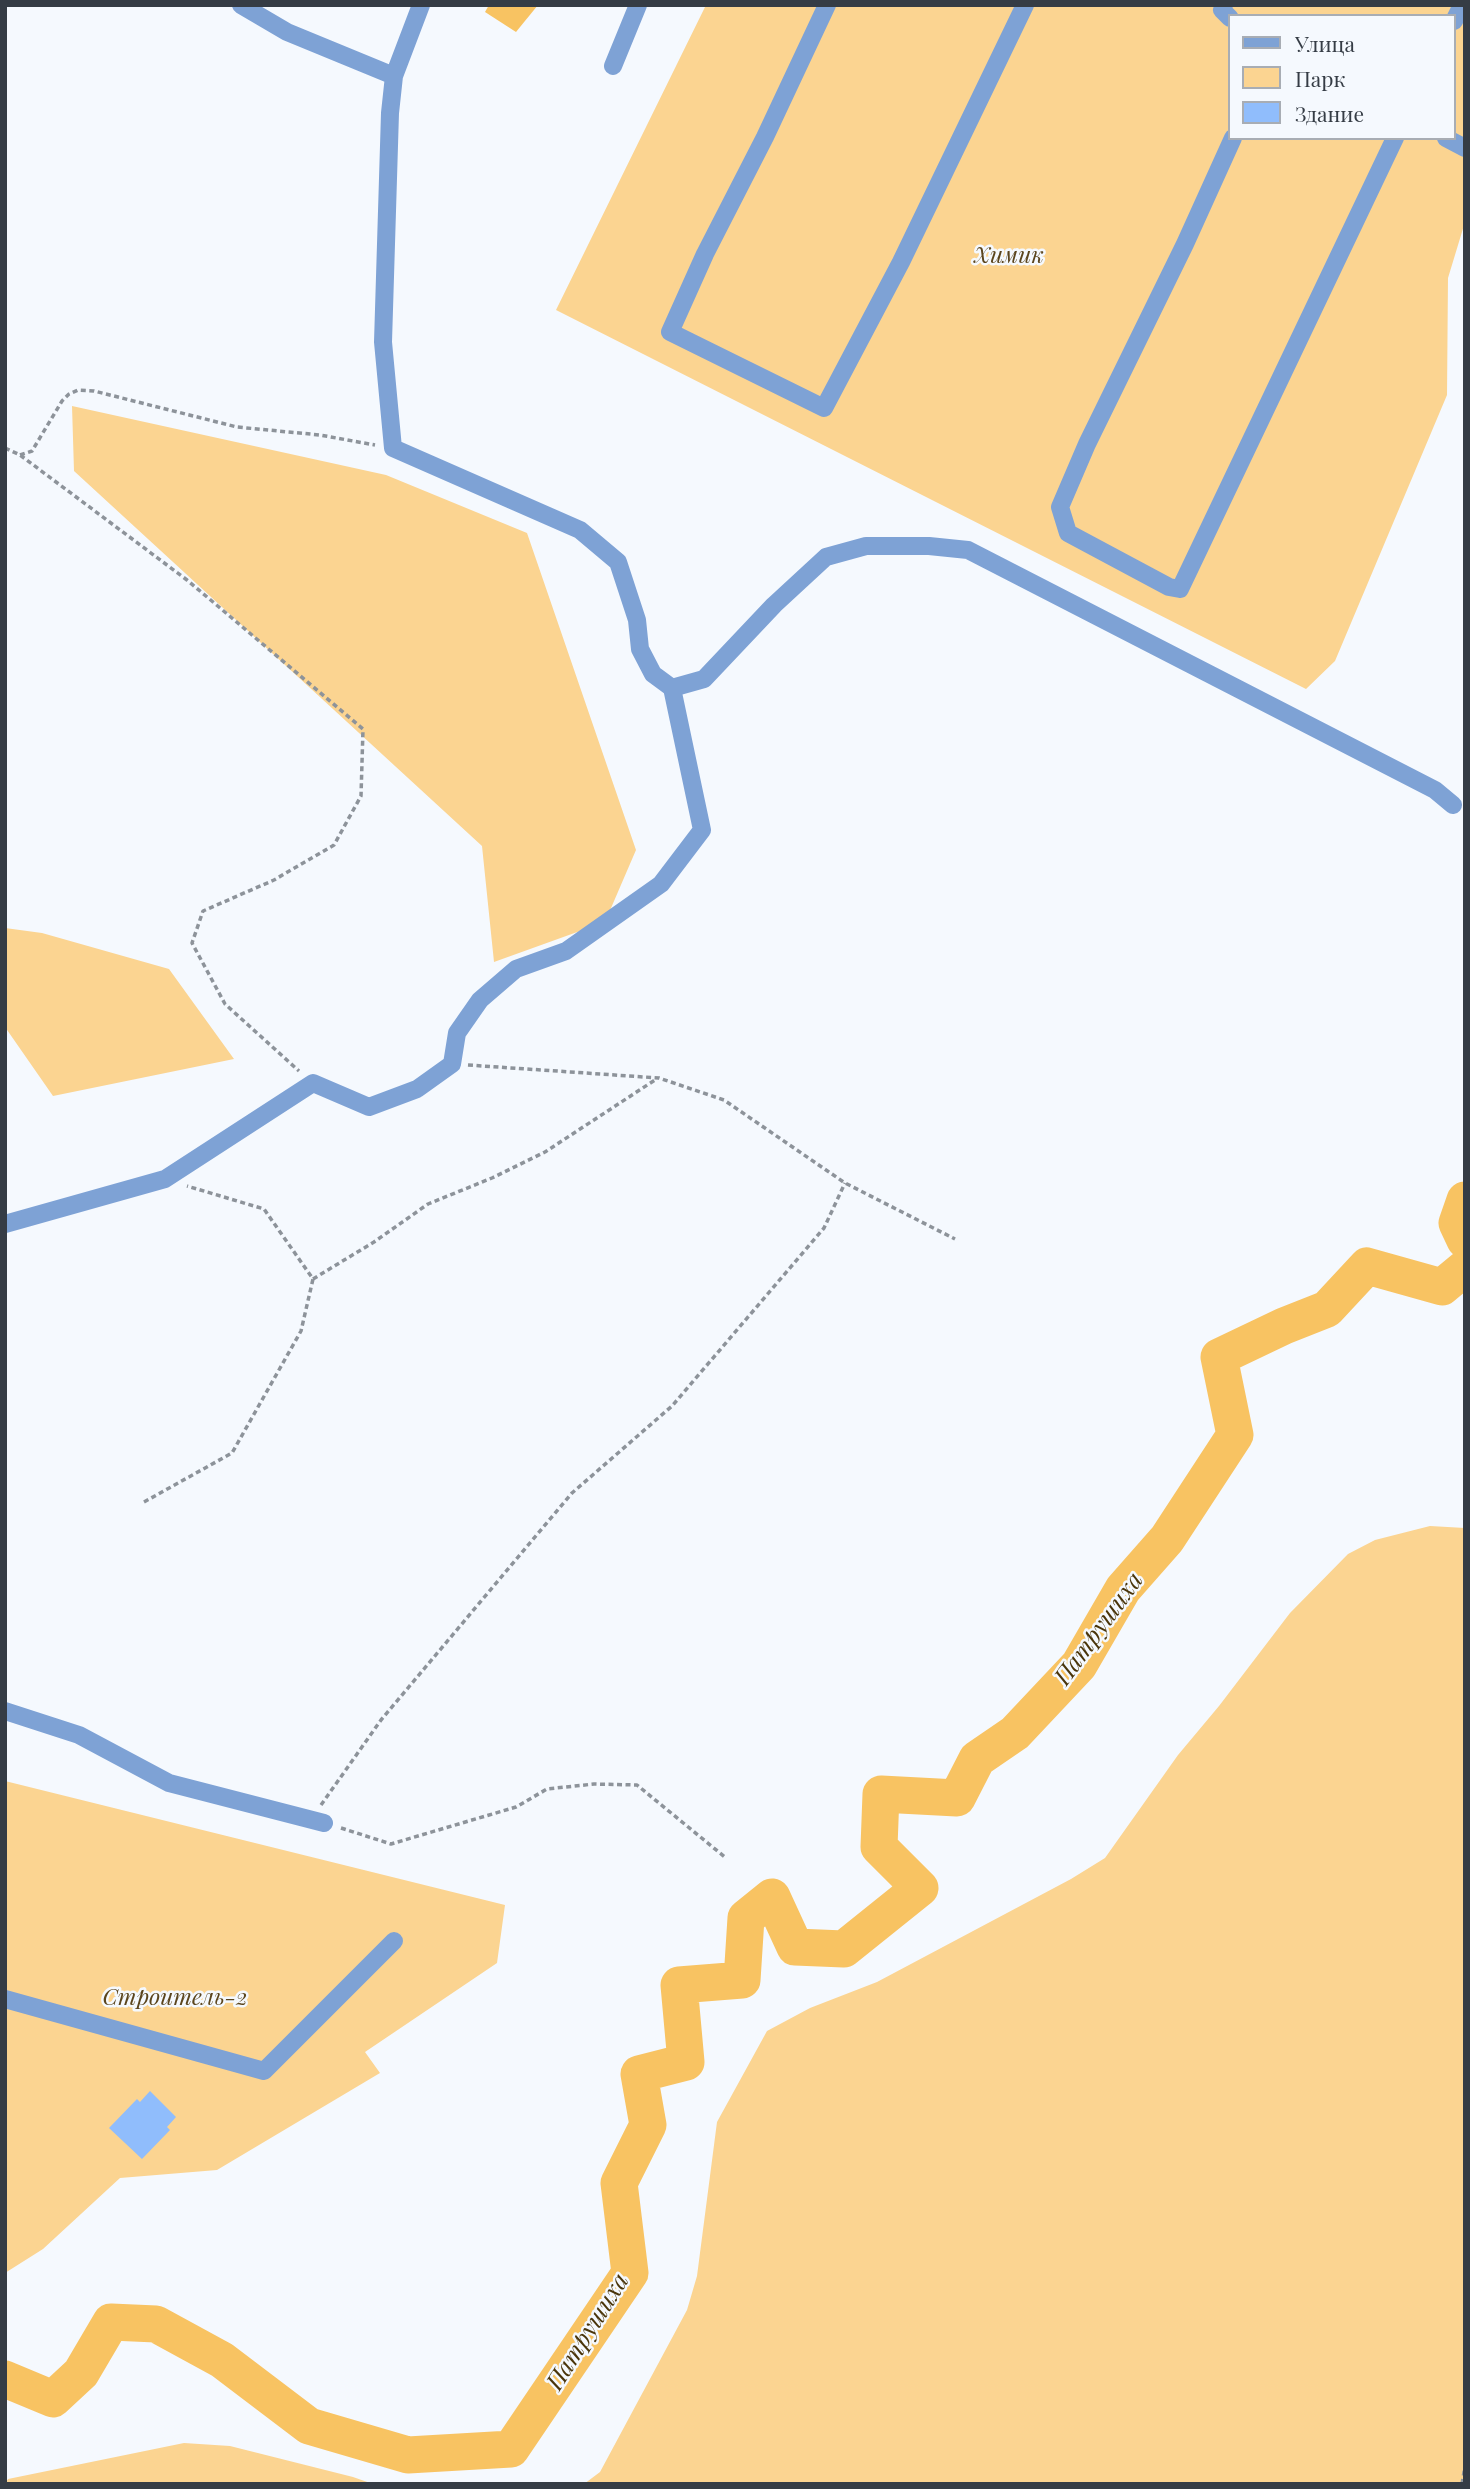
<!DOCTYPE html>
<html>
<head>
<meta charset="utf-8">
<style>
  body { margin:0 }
  #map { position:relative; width:1470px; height:2489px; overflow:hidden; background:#f5f9fe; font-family:"Playfair Display",serif }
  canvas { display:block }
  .frame { position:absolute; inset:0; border:7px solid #353c45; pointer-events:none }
  .legend { position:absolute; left:1228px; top:14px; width:228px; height:126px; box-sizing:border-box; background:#f5f9fe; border:2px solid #a8adb4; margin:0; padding:9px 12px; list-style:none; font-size:21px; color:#353c45 }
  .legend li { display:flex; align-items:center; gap:14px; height:35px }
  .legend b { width:35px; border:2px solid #a8adb4 }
</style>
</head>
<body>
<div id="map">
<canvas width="1470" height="2489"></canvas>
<div class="frame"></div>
<ul class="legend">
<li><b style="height:9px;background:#7ea2d5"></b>Улица</li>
<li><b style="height:19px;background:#fbd491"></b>Парк</li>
<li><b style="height:19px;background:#90bdfc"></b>Здание</li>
</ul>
</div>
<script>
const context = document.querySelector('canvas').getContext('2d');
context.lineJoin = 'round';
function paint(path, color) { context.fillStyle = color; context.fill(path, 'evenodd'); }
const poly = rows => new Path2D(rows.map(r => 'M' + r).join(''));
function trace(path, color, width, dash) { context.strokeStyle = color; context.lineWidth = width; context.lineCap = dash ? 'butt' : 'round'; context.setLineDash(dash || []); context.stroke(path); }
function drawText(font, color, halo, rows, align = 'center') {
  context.font = font + ' "Playfair Display",serif'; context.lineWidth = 5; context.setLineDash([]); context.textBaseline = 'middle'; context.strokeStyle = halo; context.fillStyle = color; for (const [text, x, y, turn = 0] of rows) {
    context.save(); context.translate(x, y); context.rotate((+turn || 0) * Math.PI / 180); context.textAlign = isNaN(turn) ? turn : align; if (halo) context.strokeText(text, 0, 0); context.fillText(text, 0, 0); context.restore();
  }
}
const green = poly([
  [706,5,1465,5,1465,222,1448,278,1447,395,1335,661,1306,689,556,310],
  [1230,16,1454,16,1454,138,1230,138],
  [72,406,386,475,527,533,636,850,605,922,494,962,482,846,74,471],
  [5,928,42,933,169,969,234,1059,53,1096,5,1027],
  [1430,1526,1465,1528,1465,2484,584,2484,600,2472,687,2310,697,2276,717,2122,767,2031,810,2008,877,1982,1071,1879,1105,1858,1178,1755,1219,1706,1290,1613,1348,1554,1375,1540],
  [5,1781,505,1905,497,1963,365,2052,380,2073,217,2170,120,2178,43,2249,5,2273],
  [184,2443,230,2446,353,2477,373,2484,5,2484,8,2479]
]);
const water = poly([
  [489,5,538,5,516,32,485,12]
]);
const river = poly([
  [1465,1200,1457,1223,1465,1240],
  [5,2379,53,2399,81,2373,111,2322,156,2324,222,2360,309,2426,408,2455,511,2449,630,2273,619,2183,648,2125,639,2074,686,2062,679,1985,742,1980,746,1918,772,1897,795,1947,844,1949,920,1888,879,1847,881,1794,957,1798,977,1759,1015,1733,1079,1665,1123,1589,1167,1539,1235,1435,1219,1357,1284,1326,1327,1309,1367,1266,1442,1287,1465,1268]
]);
const building = poly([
  [150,2091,176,2117,167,2127,170,2130,142,2159,109,2128,137,2099,140,2102]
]);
const path = poly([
  [5,448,20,455,187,580,363,729,361,796,334,845,274,880,203,911,192,943,225,1004,299,1071],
  [20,455,32,451,62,401,69,394,78,390,94,391,237,427,320,435,375,445],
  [468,1065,659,1078,724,1100,845,1183,955,1239],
  [313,1279,374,1242,428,1204,492,1178,545,1152,658,1078],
  [144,1502,232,1453,301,1331,313,1279,264,1209,187,1186],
  [321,1805,381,1720,572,1493,672,1406,824,1228,845,1183],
  [341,1828,391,1844,516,1807,547,1789,594,1784,637,1785,726,1858],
  [1462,2484,1465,2466]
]);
const minor = poly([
  [241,5,287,32,394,76,421,5],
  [827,5,765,137,705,254,670,332,824,408,901,262,1025,5],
  [1224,5,1222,10,1230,18],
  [1454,21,1462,5],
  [613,66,638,5],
  [394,76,390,113,383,342,393,448,580,530,618,562,637,620,640,649,653,674,672,688,704,679,774,605,826,557,866,546,929,546,968,550,1435,790,1453,805],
  [1233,138,1185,244,1087,444,1060,507,1068,533,1169,587,1180,589,1395,138],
  [1446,138,1465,148],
  [5,1224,165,1179,313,1083,369,1107,417,1089,452,1064,457,1033,480,1000,516,969,566,951,661,884,702,830,672,688],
  [5,1711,79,1735,169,1783,324,1823],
  [5,1999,264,2071,394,1941]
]);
const parkNames = [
  ["Химик",1009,256],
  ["Строитель-2",175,1998]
];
const waterNames = [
  ["Патрушиха",1099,1629,-54],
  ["Патрушиха",588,2332,-58]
];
paint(green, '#fbd491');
paint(water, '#f8c362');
trace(river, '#f8c362', 37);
paint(building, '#90bdfc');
trace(path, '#8d939a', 3.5, [5, 3.5]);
trace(minor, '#7ea2d5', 18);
drawText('italic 23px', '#5b451d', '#f5f9fe', parkNames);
drawText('italic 24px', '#4a350a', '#f5f9fe', waterNames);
</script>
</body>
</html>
